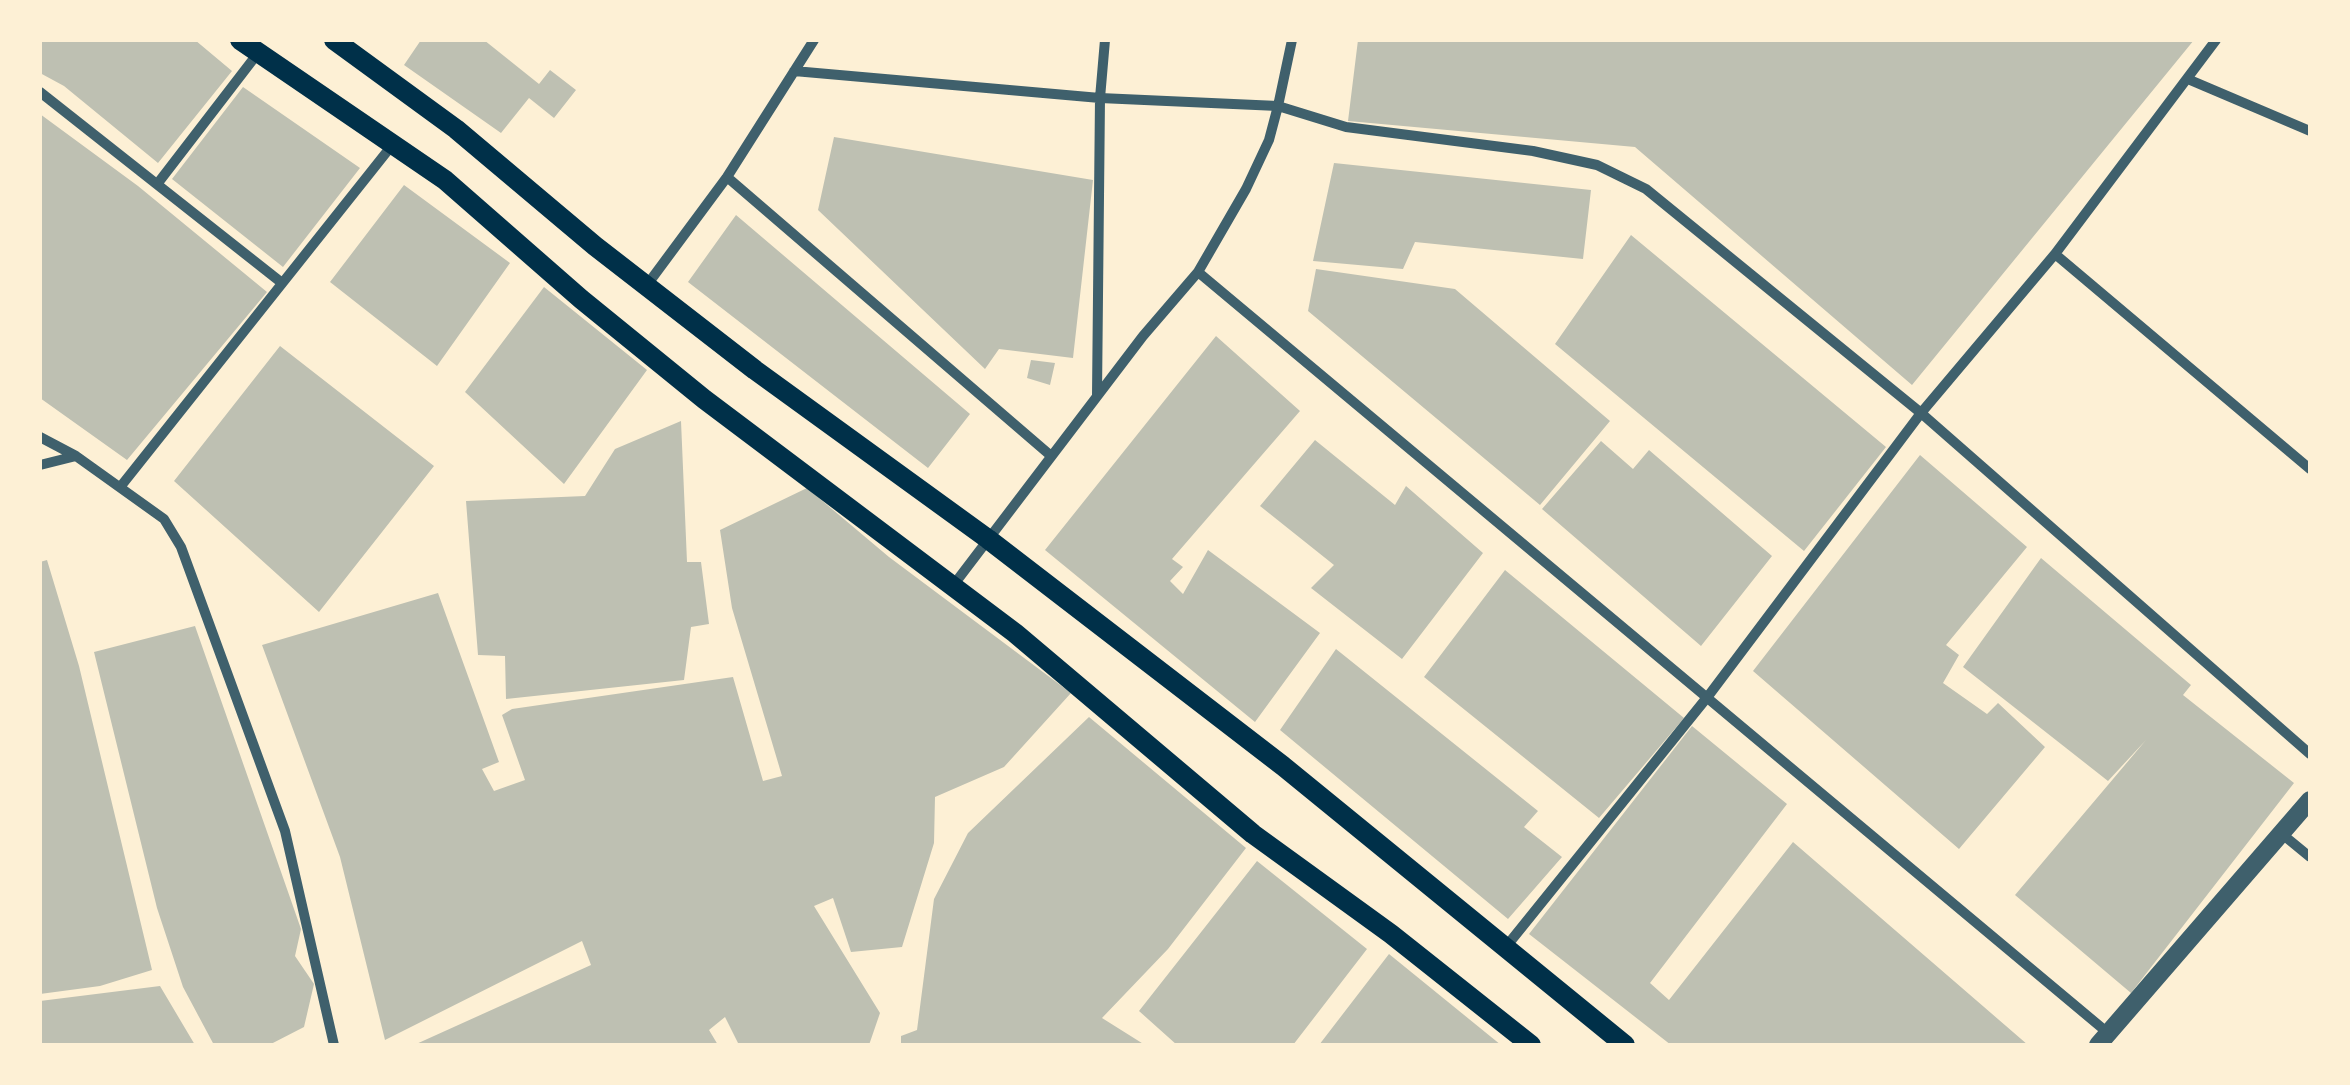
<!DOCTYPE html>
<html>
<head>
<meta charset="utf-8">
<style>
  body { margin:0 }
  #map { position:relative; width:2350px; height:1085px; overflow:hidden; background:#fdf0d5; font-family:"Varela Round",sans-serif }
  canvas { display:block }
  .frame { position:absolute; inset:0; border:42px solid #fdf0d5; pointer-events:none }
</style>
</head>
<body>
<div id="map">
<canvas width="2350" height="1085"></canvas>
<div class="frame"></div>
</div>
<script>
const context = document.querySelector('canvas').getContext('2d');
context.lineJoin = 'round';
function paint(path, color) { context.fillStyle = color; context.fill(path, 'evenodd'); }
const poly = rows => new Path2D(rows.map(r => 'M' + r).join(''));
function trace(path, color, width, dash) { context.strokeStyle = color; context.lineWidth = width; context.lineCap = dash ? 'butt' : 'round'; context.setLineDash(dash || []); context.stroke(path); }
const building = poly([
  [40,40,195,40,232,71,158,163,64,86,40,73],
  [421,40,484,40,539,84,550,70,576,90,554,118,529,98,501,133,404,65],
  [1358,40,2194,40,1912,385,1635,147,1348,121],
  [243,87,360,168,283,267,172,179],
  [40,114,138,186,267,292,127,460,40,398],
  [834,137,1093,180,1073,358,999,349,985,369,818,210],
  [1334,163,1591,190,1583,259,1415,242,1403,269,1313,261],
  [404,185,510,263,437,366,330,282],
  [736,215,970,414,928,468,688,282],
  [1631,235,1886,447,1804,551,1555,344],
  [1316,269,1455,289,1610,421,1540,505,1308,311],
  [544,287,647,370,564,484,465,392],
  [1216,336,1300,411,1172,559,1183,567,1170,581,1183,594,1208,550,1320,633,1255,722,1045,550],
  [280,346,434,466,319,612,174,481],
  [1031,360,1055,363,1050,385,1027,378],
  [681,421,687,562,701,562,709,624,691,627,684,680,506,699,505,656,478,655,466,501,585,496,615,449],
  [1315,440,1395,505,1406,486,1483,553,1402,659,1311,588,1334,565,1260,506],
  [1601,441,1633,469,1649,450,1772,556,1701,646,1542,509],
  [1920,455,2027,547,1946,645,1959,655,1943,683,1987,714,1998,703,2045,747,1959,849,1753,671],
  [807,488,889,557,1071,693,1004,767,935,797,934,843,902,947,851,952,833,898,814,906,880,1013,869,1045,739,1045,725,1017,709,1030,718,1045,414,1045,591,965,582,941,385,1040,340,857,262,645,438,593,499,762,482,769,494,791,525,780,502,715,512,709,733,677,763,781,782,776,732,608,720,530],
  [2041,558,2191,685,2183,695,2294,783,2131,993,2015,895,2146,740,2108,781,1963,667],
  [47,560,79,666,152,970,100,986,40,994,40,562],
  [1505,570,1684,718,1599,818,1424,677],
  [195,626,301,929,295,956,314,984,304,1027,269,1045,214,1045,183,987,157,908,94,652],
  [1336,649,1538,811,1524,827,1562,857,1508,919,1280,730],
  [1089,717,1246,848,1168,949,1102,1018,1145,1045,901,1045,901,1036,917,1030,934,899,968,833],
  [1692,726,1787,804,1650,983,1669,1000,1793,842,2028,1045,1671,1045,1529,934],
  [1257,861,1367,949,1293,1045,1177,1045,1139,1011],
  [1389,954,1501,1045,1319,1045],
  [160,986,195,1045,40,1045,40,1001]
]);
const minor = poly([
  [794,71,1100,98,1278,106,1292,40],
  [2190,80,2310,131],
  [40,92,282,283],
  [727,177,1050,455],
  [158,183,258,53],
  [2055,254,2310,469],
  [1198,272,2108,1033],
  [647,285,727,177,814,40],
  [1097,395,1100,98,1105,40],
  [40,437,76,456,164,519,181,547,285,831,334,1045],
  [40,465,76,456],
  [121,486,393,144],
  [952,587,1143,336,1198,272,1246,189,1269,140,1278,106,1346,127,1533,151,1597,165,1646,189,1921,413,2310,754],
  [2282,834,2310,857],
  [1505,948,1709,695,1921,413,2055,254,2216,40]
]);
const tertiary = poly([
  [2098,1045,2310,800]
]);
const secondary = poly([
  [240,40,445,180,581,299,704,399,1015,633,1253,834,1391,934,1531,1045],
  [334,40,456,129,595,246,755,370,988,539,1283,766,1625,1045]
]);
paint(building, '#bec0b2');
trace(minor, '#3f606c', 10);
trace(tertiary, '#3f606c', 18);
trace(secondary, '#003049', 20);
</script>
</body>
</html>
